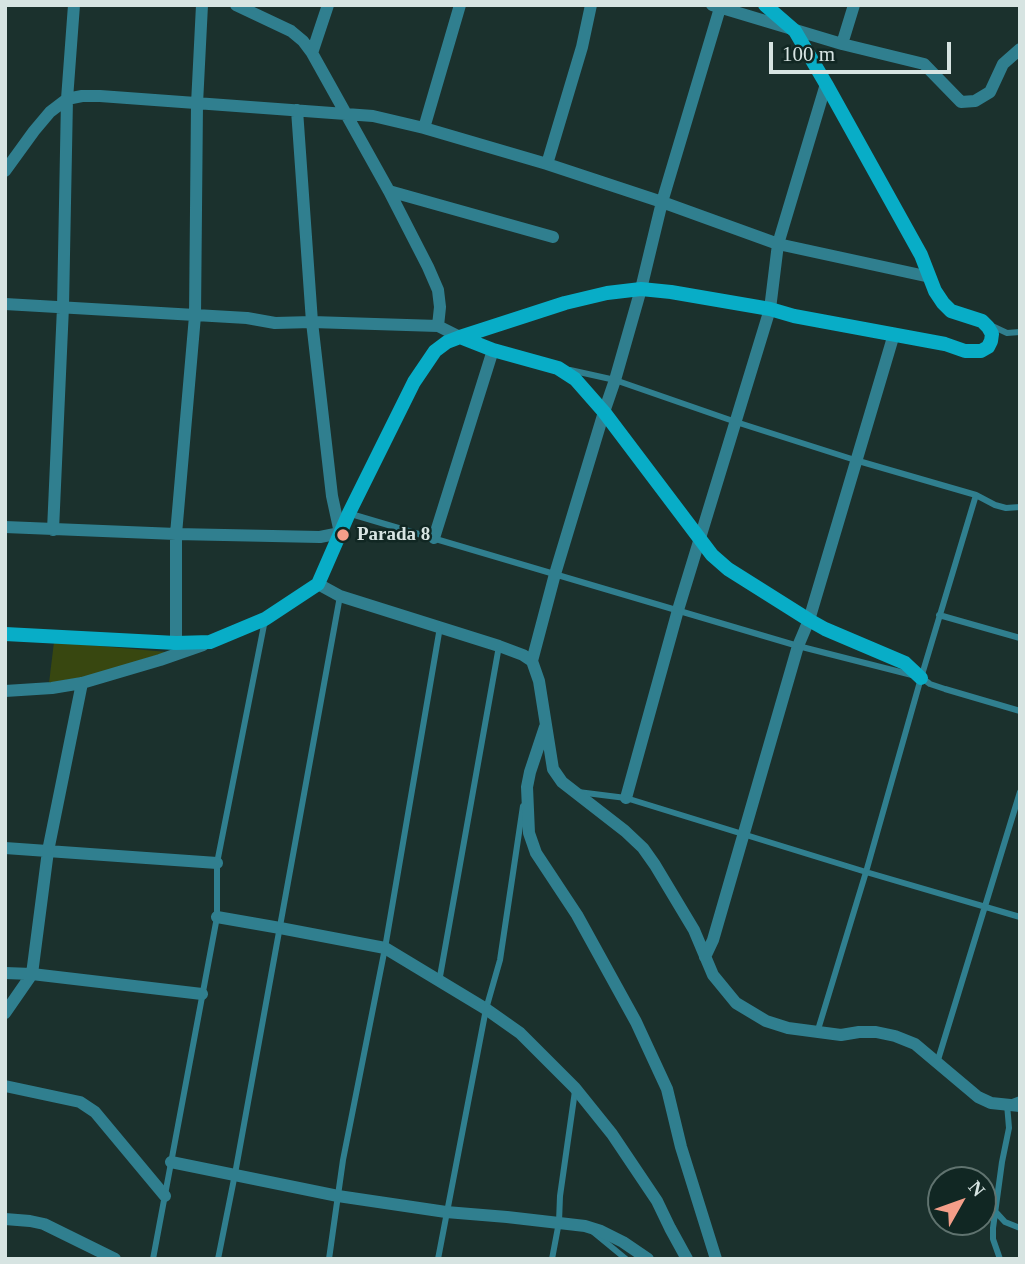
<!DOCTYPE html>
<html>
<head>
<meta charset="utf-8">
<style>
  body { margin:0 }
  #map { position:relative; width:1025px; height:1264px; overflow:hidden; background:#1b312d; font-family:"Times New Roman",serif }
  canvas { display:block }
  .frame { position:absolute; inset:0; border:7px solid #d7e4e2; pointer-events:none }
  .north { position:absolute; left:927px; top:1166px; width:70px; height:70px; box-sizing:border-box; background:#112723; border:2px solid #60736f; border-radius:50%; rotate:50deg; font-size:19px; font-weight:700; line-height:28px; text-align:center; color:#d7e4e2 }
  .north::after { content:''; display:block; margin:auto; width:24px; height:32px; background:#f49e89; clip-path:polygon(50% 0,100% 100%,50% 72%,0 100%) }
  .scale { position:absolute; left:769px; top:42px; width:182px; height:32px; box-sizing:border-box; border:4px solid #d7e4e2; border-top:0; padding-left:9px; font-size:21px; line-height:24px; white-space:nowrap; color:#d7e4e2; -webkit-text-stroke:5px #112723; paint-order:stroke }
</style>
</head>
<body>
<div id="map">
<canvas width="1025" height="1264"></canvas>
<div class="frame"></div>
<div class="north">N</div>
<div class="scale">100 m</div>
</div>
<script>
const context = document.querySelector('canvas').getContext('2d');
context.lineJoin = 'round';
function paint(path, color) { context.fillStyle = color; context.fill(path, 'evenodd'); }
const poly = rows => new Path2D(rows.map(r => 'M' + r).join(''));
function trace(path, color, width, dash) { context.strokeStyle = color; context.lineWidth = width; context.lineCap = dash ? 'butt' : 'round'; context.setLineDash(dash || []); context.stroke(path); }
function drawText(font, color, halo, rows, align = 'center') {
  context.font = font + ' "Times New Roman",serif'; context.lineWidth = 5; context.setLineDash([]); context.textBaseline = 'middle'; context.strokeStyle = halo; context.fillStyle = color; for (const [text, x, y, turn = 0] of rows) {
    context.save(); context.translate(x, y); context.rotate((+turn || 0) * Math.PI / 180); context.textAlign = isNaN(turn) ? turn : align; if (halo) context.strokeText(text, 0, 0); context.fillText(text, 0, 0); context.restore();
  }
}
const green = poly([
  [54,642,167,652,89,676,49,683]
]);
const lane = poly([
  [990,325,1007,333,1020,332],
  [570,370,615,380,736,422,855,460,976,495,995,505,1006,508,1020,507],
  [351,514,798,646,912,675],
  [939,615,1020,638],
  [922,678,930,684,945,689,1020,711],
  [578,792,626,798,866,872,1020,917],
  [439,982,499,646],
  [817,1033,866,872,921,678,976,495],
  [937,1063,1020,792],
  [994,1210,1005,1222,1020,1228],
  [592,1231,626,1259],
  [153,1259,217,917,217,863,265,620],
  [218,1259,235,1174,340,596],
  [329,1259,343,1160,385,948,440,627],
  [438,1259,486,1009,500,960,523,806],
  [552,1259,559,1222,560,1196,575,1091],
  [1000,1259,993,1239,993,1228,1002,1162,1009,1128,1007,1104,1020,1099]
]);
const street = poly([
  [236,5,291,31,303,41,312,53,389,191,428,267,438,290,440,307,438,326],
  [712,5,842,44,924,64,961,102,975,101,990,92,1003,64,1020,49],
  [842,44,854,5],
  [312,53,328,5],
  [424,128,460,5],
  [547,164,582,47,591,5],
  [5,171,34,131,50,112,67,99,82,96,100,96,373,116,424,128,547,164,662,202,778,244,930,277],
  [389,191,553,237],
  [5,304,247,318,275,323,312,322,438,326,460,337],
  [5,527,176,534,320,537,340,533,332,496,312,322,297,110],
  [53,530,63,307,67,99,74,5],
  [434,538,493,350],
  [318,584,340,596,499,646,523,655,532,661,539,681,553,769,562,782,625,831,643,848,655,865,694,930,713,975,736,1003,766,1021,788,1028,841,1035,859,1032,876,1032,895,1036,915,1044,978,1097,991,1103,1020,1106],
  [176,643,176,534,195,316,197,104,202,5],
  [532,661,555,574,604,412,615,380,641,289,662,202,720,8],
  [5,691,52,688,82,683,160,660,203,645],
  [545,727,530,772,527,787,529,833,536,853,577,915,636,1022,667,1089,681,1147,716,1259],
  [626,798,678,610,770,309,778,244,826,84],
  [5,848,217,863],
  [217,917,280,928,385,948,486,1009,520,1033,575,1088,612,1134,657,1201,670,1228,687,1259],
  [705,957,713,940,798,646,809,620,894,334],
  [5,973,32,974,202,994],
  [5,1013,32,974,48,851,82,683],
  [5,1086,80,1102,95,1112,165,1196],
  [171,1162,338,1196,446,1212,507,1217,585,1226,601,1231,623,1242,648,1259],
  [5,1219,30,1221,44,1224,115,1259]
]);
const secondary = poly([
  [460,337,493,350,558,368,575,379,604,412,712,555,728,569,809,620,825,629,905,663,921,678],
  [5,634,176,643,210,642,265,619,318,584,349,513,414,382,435,351,447,342,460,337,565,303,607,293,641,289,671,292,770,309,794,316,945,344,965,351,981,351,988,347,991,341,992,334,988,327,982,321,951,311,943,303,935,291,921,255,826,84,795,31,765,5]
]);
const markers = [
  [343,535,7,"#f49e89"]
];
const poiNames = [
  ["Parada 8",357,535]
];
paint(green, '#384710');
trace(lane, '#307f8f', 6);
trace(street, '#307f8f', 12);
trace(secondary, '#08adc7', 14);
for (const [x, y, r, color] of markers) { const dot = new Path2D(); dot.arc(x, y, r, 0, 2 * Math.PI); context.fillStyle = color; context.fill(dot); trace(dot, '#112723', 2.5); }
drawText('bold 19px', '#d7e4e2', '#112723', poiNames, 'left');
</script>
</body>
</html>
